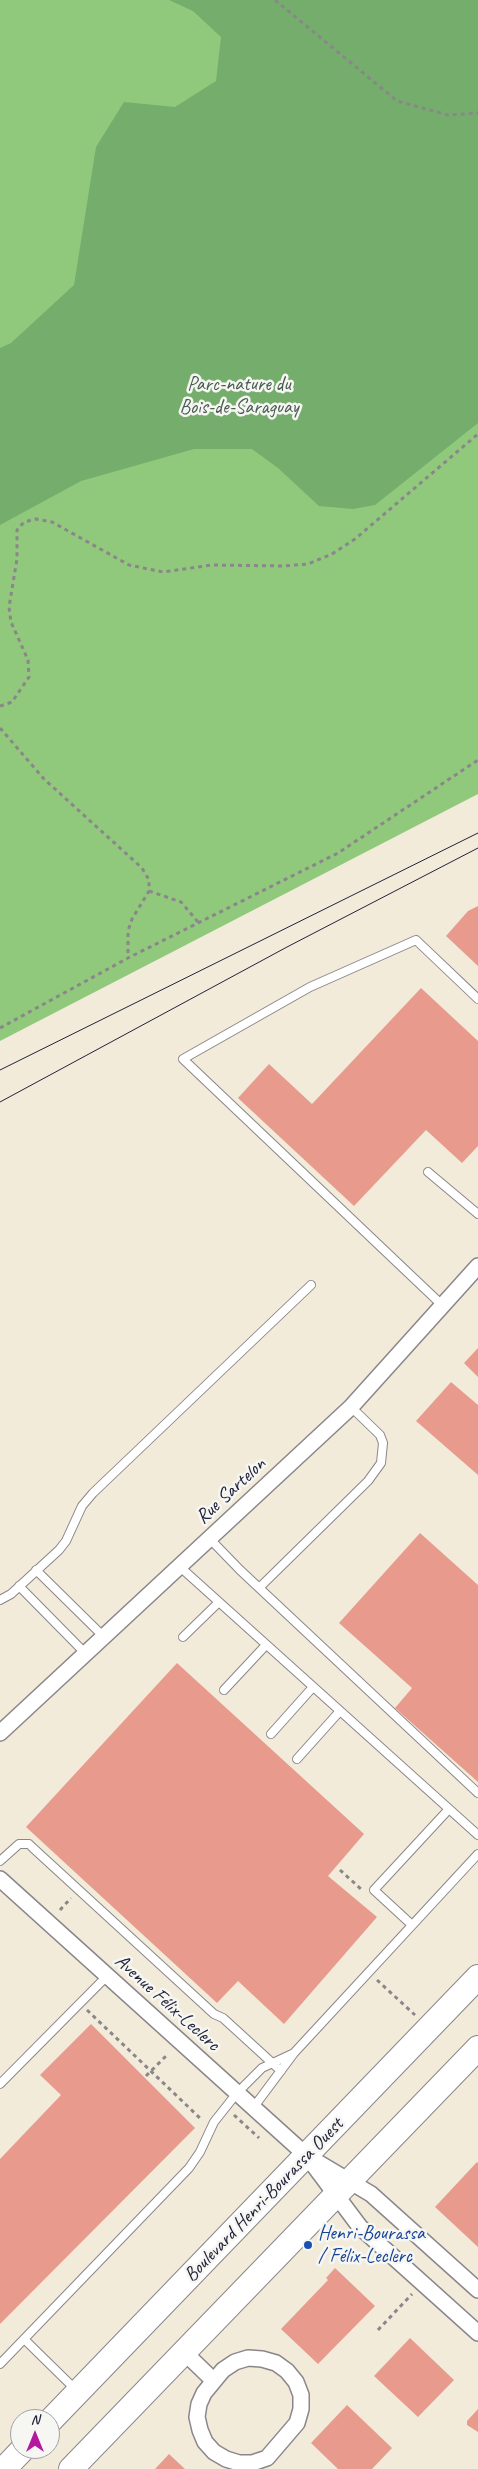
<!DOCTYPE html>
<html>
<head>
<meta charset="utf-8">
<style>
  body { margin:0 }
  #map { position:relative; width:478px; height:2469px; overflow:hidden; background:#f2ebda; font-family:Caveat,sans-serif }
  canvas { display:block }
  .north { position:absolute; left:10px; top:2409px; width:50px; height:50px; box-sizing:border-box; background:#f6f6f2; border:1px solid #a1a1a9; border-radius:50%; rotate:0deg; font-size:14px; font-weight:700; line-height:20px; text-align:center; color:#22223b }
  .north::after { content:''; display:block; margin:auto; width:18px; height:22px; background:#b5179e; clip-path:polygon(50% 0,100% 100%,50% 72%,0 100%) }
</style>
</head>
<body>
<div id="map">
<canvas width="478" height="2469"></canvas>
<div class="north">N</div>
</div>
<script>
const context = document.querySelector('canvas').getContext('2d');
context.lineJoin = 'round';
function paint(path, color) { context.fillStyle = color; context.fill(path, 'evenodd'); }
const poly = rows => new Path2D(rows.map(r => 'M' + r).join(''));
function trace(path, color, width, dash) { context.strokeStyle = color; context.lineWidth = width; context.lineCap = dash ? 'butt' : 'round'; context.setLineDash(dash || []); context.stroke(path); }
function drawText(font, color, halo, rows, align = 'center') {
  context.font = font + ' Caveat,sans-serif'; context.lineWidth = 5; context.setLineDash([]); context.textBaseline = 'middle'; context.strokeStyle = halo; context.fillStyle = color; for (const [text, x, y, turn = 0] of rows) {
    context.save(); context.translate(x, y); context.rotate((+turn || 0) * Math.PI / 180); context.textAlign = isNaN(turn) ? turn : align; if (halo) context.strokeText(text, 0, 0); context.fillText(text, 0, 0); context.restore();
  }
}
const green = poly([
  [0,0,478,0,478,794,0,1041]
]);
const forest = poly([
  [169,0,478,0,478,423,375,505,353,509,319,506,278,468,252,449,194,449,81,481,0,525,0,348,11,343,74,285,96,147,124,102,175,107,216,81,221,37,193,11]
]);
const building = poly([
  [478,906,478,966,446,936,468,911],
  [421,988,478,1041,478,1146,462,1163,426,1130,354,1206,238,1098,269,1064,312,1104],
  [478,1348,478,1377,464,1363],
  [451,1382,478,1405,478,1475,416,1421],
  [420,1533,478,1585,478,1782,395,1708,412,1688,339,1623],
  [177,1663,364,1834,328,1876,377,1917,284,2024,238,1981,217,2003,26,1827],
  [91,2024,195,2128,0,2324,0,2159,61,2095,40,2075],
  [477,2162,478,2163,478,2247,435,2207],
  [335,2268,375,2306,318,2364,281,2329,328,2280,326,2278],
  [410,2338,454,2380,418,2417,374,2376],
  [347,2405,392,2448,372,2469,338,2469,311,2443],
  [478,2409,478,2432,467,2425,467,2421],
  [169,2454,185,2469,155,2469]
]);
const path = poly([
  [275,0,397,101,448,115,478,113],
  [0,706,12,702,29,677,28,660,11,622,9,607,17,559,17,530,24,522,36,519,52,522,129,565,163,572,212,565,283,566,308,564,332,554,355,539,478,434],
  [0,728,44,779,142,868,149,880,149,891,132,919,128,931,128,958],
  [149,891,181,902,198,922],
  [0,1028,128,958,338,853,478,760],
  [340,1870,362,1890],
  [60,1910,71,1898],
  [377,1980,415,2015],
  [87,2010,202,2120],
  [146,2076,168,2054],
  [234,2115,259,2138],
  [378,2330,412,2294]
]);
const service = poly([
  [428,1172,478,1214],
  [442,1305,183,1059,310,987,416,940,478,999],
  [209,1538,240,1570,478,1793],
  [179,1566,478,1835],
  [36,1570,104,1637],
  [19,1586,86,1654],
  [259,1588,368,1481,381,1463,383,1443,380,1435,351,1407],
  [0,1600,11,1594,59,1550,66,1541,82,1506,93,1493,311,1285],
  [183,1637,219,1602],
  [224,1690,266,1645],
  [271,1734,313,1687],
  [297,1759,340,1711],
  [0,1861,19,1844,29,1844,33,1848,214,2014,223,2018,281,2071],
  [412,1925,374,1890,449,1809],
  [0,2084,107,1976],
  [253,2108,294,2053,478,1854],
  [24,2339,76,2390],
  [0,2364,189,2168,200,2152,214,2122,237,2093,262,2068,294,2053]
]);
const minor = poly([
  [0,1733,351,1407,478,1266],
  [0,1879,307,2156,371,2194,478,2290],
  [312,2163,360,2227,478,2333],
  [185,2353,214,2381],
  [248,2358,262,2359,276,2363,287,2371,296,2382,301,2395,301,2409,297,2423,267,2458,252,2463,239,2463,226,2459,214,2452,205,2442,200,2430,197,2417,199,2404,204,2393,223,2370,235,2362,248,2358]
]);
const primary = poly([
  [50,2421,478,1977],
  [4,2469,23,2449],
  [71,2469,478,2048]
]);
const tram = poly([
  [0,1070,478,833],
  [0,1102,287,947,478,848]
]);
const markers = [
  [308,2245,5,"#1a4fb4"]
];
const parkNames = [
  ["Parc-nature du",239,385],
  ["Bois-de-Saraguay",239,408]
];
const streetNames = [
  ["Rue Sartelon",231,1491,-43],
  ["Avenue Félix-Leclerc",167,2003,42],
  ["Boulevard Henri-Bourassa Ouest",264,2200,-46]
];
const transitNames = [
  ["Henri-Bourassa",318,2234],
  ["/ Félix-Leclerc",318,2257]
];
paint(green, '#90c97c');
paint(forest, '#74ad6c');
paint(building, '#e89b8c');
trace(service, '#8a868a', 10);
trace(minor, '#8a868a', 18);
trace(primary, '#8a868a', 26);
trace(path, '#8a868a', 3, [4, 4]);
trace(service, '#fff', 8);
trace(minor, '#fff', 15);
trace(primary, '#fff', 24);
trace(tram, '#22223b', 1);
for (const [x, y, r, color] of markers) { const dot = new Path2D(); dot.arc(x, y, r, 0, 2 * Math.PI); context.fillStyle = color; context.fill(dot); trace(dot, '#f6f6f2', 2); }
drawText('20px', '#485c52', '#f6f6f2', parkNames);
drawText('20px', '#22223b', '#f6f6f2', streetNames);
drawText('20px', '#164399', '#f6f6f2', transitNames, 'left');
</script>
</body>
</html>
